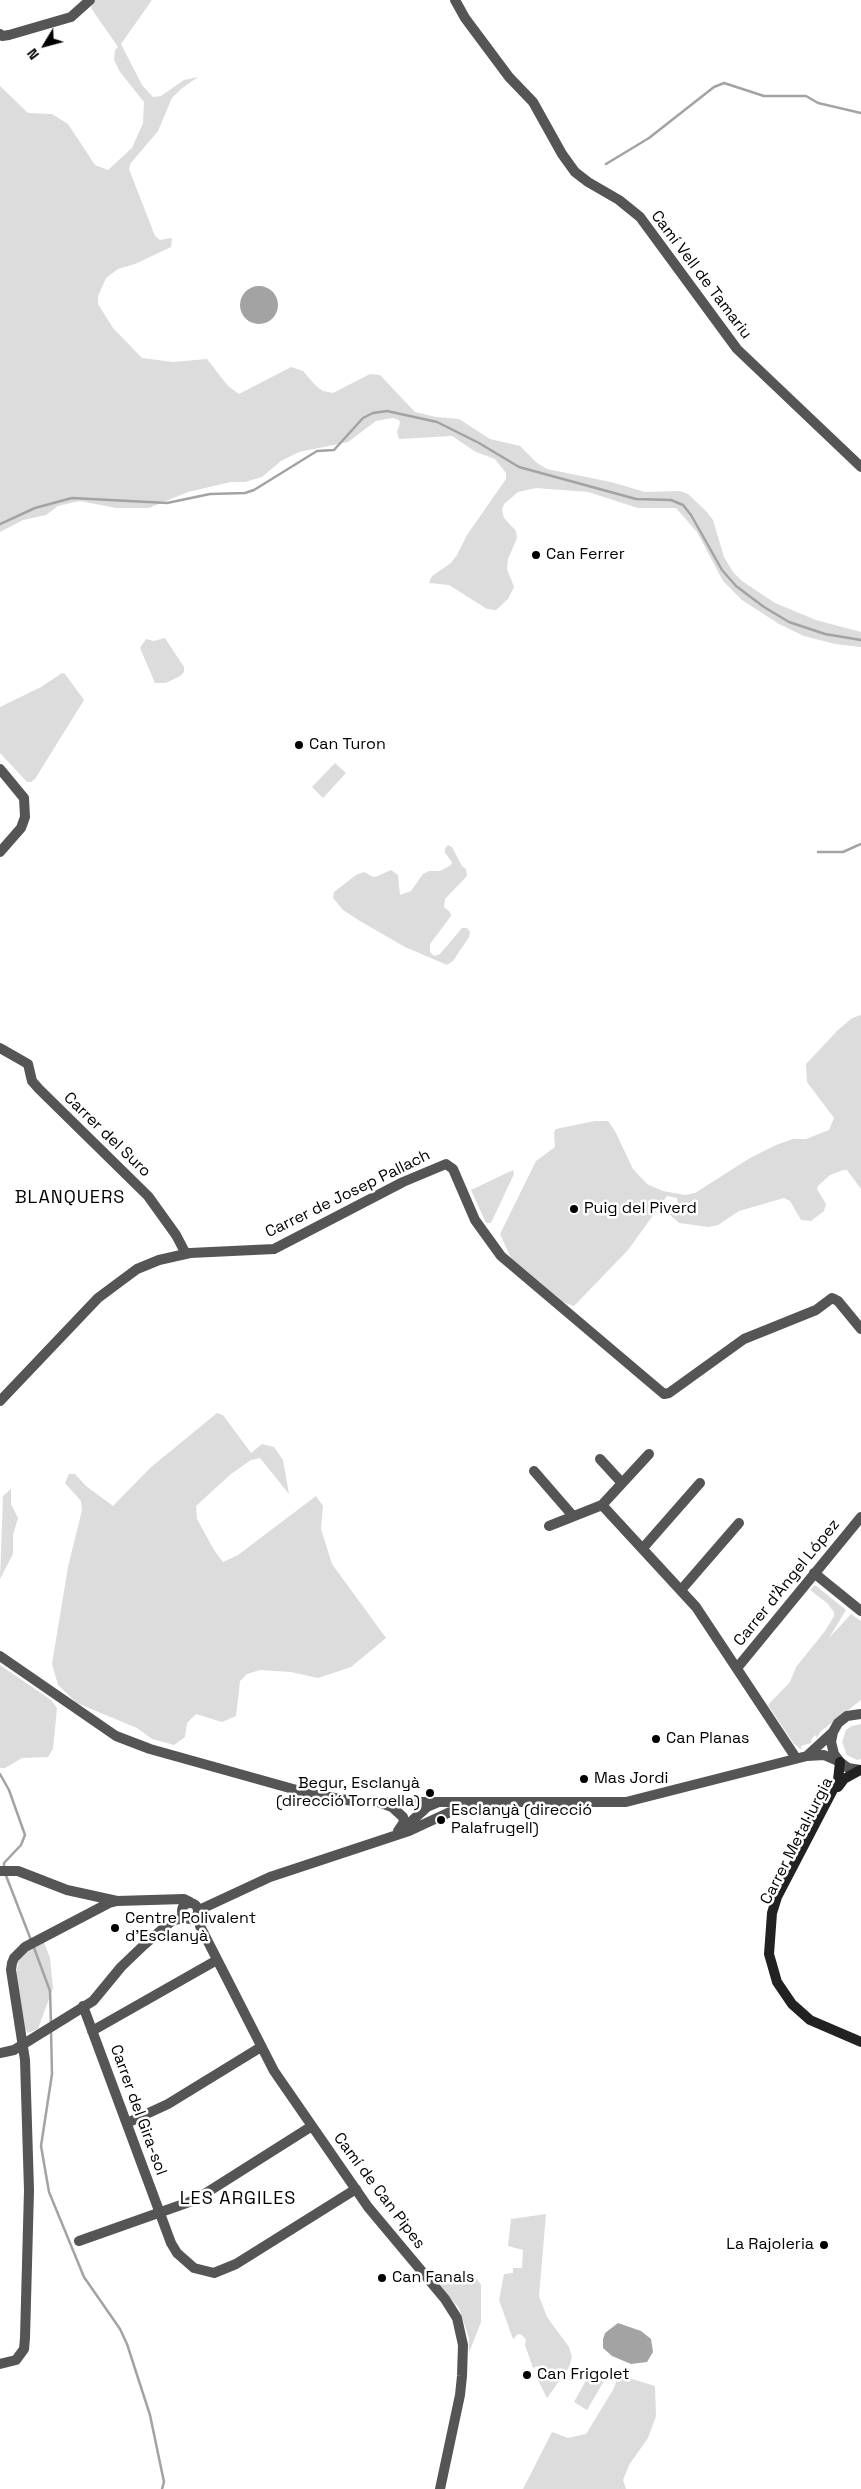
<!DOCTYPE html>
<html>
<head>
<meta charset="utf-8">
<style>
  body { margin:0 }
  #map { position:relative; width:861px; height:2489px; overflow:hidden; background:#fff; font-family:"Space Grotesk",sans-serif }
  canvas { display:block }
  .north { position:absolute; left:20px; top:20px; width:50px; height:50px; -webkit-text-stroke:4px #fff; paint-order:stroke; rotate:233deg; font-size:14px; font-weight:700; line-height:20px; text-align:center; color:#000 }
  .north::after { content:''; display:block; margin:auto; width:18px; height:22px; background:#000; clip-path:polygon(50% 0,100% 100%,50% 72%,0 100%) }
</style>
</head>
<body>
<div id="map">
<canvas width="861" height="2489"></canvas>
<div class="north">N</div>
</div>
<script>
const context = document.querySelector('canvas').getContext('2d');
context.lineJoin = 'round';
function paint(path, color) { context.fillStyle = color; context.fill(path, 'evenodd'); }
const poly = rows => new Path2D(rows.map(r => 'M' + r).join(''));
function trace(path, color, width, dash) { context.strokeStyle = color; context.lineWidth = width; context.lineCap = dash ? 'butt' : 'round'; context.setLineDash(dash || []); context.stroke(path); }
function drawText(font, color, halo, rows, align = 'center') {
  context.font = font + ' "Space Grotesk",sans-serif'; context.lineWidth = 5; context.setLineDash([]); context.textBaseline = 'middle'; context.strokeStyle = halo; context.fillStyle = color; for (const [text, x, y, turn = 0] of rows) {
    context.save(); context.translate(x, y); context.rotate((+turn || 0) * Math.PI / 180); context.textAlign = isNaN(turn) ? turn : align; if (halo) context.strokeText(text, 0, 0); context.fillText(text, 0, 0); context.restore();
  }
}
const green = poly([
  [95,0,152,0,121,44,142,85,153,97,161,96,184,80,198,77,181,89,172,98,158,131,130,164,129,169,155,236,160,240,172,238,171,247,135,264,118,269,106,278,98,296,98,304,113,328,142,358,173,362,207,359,228,386,239,394,291,367,303,371,316,386,323,391,333,393,370,374,380,375,415,412,436,417,459,419,490,439,520,446,537,463,547,469,611,482,645,492,680,491,688,494,706,511,713,520,724,557,733,572,742,581,775,603,816,620,861,632,861,647,835,644,804,636,779,624,742,600,723,581,697,532,676,508,638,508,588,492,536,488,518,492,504,504,502,510,504,518,516,531,517,538,508,559,507,569,514,587,508,599,496,610,487,609,449,585,429,583,432,576,451,563,457,555,467,535,506,479,506,473,495,459,476,452,452,436,399,439,397,432,400,423,399,420,393,418,376,421,348,442,299,452,281,461,262,477,245,482,231,482,188,492,149,508,116,508,80,501,58,506,46,515,23,520,0,532,0,86,28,113,52,114,68,124,95,165,108,170,132,148,143,123,144,102,120,72,114,60,115,50,118,47,91,8],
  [165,638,184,667,184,672,180,676,166,683,155,683,140,648,146,639,154,641],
  [62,673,65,674,84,700,35,779,31,782,27,782,0,753,0,707,41,687],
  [335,763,346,773,323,798,312,787],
  [448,845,452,847,462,866,466,869,467,876,445,899,444,907,450,912,451,916,430,944,430,952,434,956,440,954,462,928,467,928,470,932,469,937,453,961,447,965,405,947,360,921,343,910,333,898,334,892,356,875,364,872,373,877,378,876,391,870,398,875,400,895,411,891,423,874,429,871,440,871,451,865,452,862,445,853,445,848],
  [861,1015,861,1189,847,1170,843,1170,830,1175,818,1186,817,1189,826,1204,824,1211,811,1221,801,1220,790,1201,784,1198,739,1211,718,1225,709,1227,679,1223,669,1214,678,1204,677,1198,667,1196,628,1250,574,1306,562,1302,511,1258,500,1234,536,1161,555,1147,554,1132,556,1129,595,1121,608,1121,615,1131,633,1169,647,1184,663,1191,685,1195,695,1193,750,1158,776,1145,793,1139,806,1139,829,1130,834,1118,807,1082,806,1064,838,1030,852,1018],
  [513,1170,514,1174,491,1223,486,1223,471,1190],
  [217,1413,223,1415,251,1453,262,1444,274,1447,283,1460,289,1494,260,1458,251,1460,231,1474,196,1506,197,1519,214,1550,223,1562,238,1555,316,1496,323,1506,321,1529,332,1564,386,1638,351,1667,318,1678,291,1672,260,1670,247,1674,240,1681,236,1716,222,1722,196,1714,187,1723,185,1737,174,1745,152,1739,137,1728,77,1703,58,1685,52,1664,68,1567,82,1510,81,1501,65,1483,69,1474,75,1474,86,1486,113,1506,150,1468],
  [11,1489,11,1504,18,1518,13,1535,13,1554,0,1579,3,1496],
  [815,1585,846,1610,829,1638,851,1614,861,1621,861,1700,820,1732,817,1738,816,1735,812,1738,811,1743,801,1746,802,1750,794,1744,768,1705,790,1682,796,1667,825,1631,834,1616,834,1612,827,1603,810,1590],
  [0,1665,51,1700,57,1708,53,1749,48,1757,22,1758,5,1768,0,1768],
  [861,1724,861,1759,857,1760,847,1755,842,1742,846,1730,852,1726],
  [44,1942,50,1958,53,1988,38,2029,28,2033,25,2029,16,1976,18,1962,21,1955],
  [546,2214,539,2296,547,2317,569,2347,572,2357,569,2367,547,2398,538,2380,541,2376,538,2366,533,2368,525,2345,526,2340,522,2335,518,2334,513,2339,499,2300,504,2274,513,2273,513,2268,522,2268,523,2250,508,2246,511,2219],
  [437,2272,443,2278,477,2279,481,2285,481,2322,469,2353,469,2338,459,2308,430,2274],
  [590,2373,604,2381,587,2410,574,2402],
  [619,2375,655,2386,656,2416,648,2438,629,2465,623,2480,626,2489,523,2489,552,2432,568,2438,586,2434,613,2390]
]);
const water = poly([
  '240 305a19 19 0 1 1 38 0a19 19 0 1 1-38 0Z',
  [618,2323,641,2331,651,2339,653,2352,647,2362,631,2364,612,2356,603,2348,603,2339,605,2333]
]);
const stream = poly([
  [606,164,649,138,714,87,724,83,764,96,806,96,818,103,861,113],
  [0,524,35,508,72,498,167,503,210,494,245,493,254,490,317,451,334,450,363,418,373,413,387,411,437,422,479,443,519,467,636,499,671,500,683,505,691,515,722,570,736,586,764,607,789,622,825,634,861,640],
  [818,852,843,852,861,844],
  [0,1774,9,1790,25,1835,21,1845,4,1863,4,1868],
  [5,1873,31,1940],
  [33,1945,50,1991,51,2024],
  [51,2030,52,2074,41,2146,49,2192,84,2277,120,2329,127,2344,150,2415,164,2482,162,2489]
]);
const minor = poly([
  [455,0,465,18,509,77,533,102,562,154,575,172,588,182,619,200,640,217,737,349,861,467],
  [0,34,2,36,9,35,71,17,90,0],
  [0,769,24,798,25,817,21,828,0,852],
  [0,1048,28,1064,32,1081,39,1089,148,1196,176,1235,186,1254],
  [0,1401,98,1298,137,1269,159,1260,190,1253,274,1249,403,1182,446,1164,453,1169,475,1220,501,1256,664,1394,669,1393,744,1339,816,1310,832,1298,838,1301,861,1329],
  [600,1459,622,1483],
  [534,1471,573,1516],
  [602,1505,649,1454],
  [549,1526,602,1505,696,1607,796,1758],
  [643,1548,700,1483],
  [814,1573,861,1611],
  [681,1590,739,1523],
  [737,1668,861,1517],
  [378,1802,392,1807,403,1817,404,1822,398,1831],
  [403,1829,427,1807,439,1802],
  [0,1871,18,1871,67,1890,117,1901,184,1899,190,1902],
  '182 1911a8 8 0 1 1 16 0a8 8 0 1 1-16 0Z',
  [199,1910,270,1877,409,1831,450,1812,482,1804],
  [200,1926,274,2071,368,2207,445,2299,457,2318,463,2345,462,2376,460,2395,440,2489],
  [83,2006,171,2243,177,2253,194,2268,214,2273,236,2264,356,2189],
  [92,2031,217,1960],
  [0,2053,14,2050,93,2001,121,1967,144,1945,173,1920,186,1918],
  [127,2123,168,2104,261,2047],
  [79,2241,195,2200,312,2126],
  [0,2364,16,2360,24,2349,25,2338,29,2190,25,2060,11,1970,12,1963,14,1958,25,1947,109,1903,117,1901]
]);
const tertiary = poly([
  [0,1656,116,1736,150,1749,311,1794,359,1802,626,1802,807,1756,824,1755,840,1762],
  [861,1714,847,1716,838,1723,833,1732,831,1742,834,1754,840,1762,848,1768,861,1770],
  [808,1755,832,1733]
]);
const secondary = poly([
  [840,1762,838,1780,777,1897,772,1913,769,1954,777,1982,792,2004,810,2020,861,2042],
  [838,1787,844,1779,860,1770]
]);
const markers = [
  [536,555,5,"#000"],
  [299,745,5,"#000"],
  [574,1209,5,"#000"],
  [656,1739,5,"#000"],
  [584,1779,5,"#000"],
  [430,1793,5,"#000"],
  [441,1820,5,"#000"],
  [115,1928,5,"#000"],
  [824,2245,5,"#000"],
  [382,2278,5,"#000"],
  [527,2375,5,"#000"]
];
const streetNames = [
  ["Camí Vell de Tamariu",701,275,53],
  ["Carrer del Suro",107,1135,44],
  ["Carrer de Josep Pallach",348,1194,-26],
  ["Carrer d'Àngel López",787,1583,-51],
  ["Carrer Metal·lurgia",797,1841,-63],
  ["Carrer del Gira-sol",138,2110,70],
  ["Camí de Can Pipes",379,2191,53]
];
const poiNames = [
  ["Can Ferrer",546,555],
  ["Can Turon",309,745],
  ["Puig del Piverd",584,1209],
  ["Can Planas",666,1739],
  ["Mas Jordi",594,1779],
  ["Begur, Esclanyà",420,1784,"right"],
  ["(direcció Torroella)",420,1802,"right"],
  ["Esclanyà (direcció",451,1811],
  ["Palafrugell)",451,1829],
  ["Centre Polivalent",125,1919],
  ["d'Esclanyà",125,1937],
  ["La Rajoleria",814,2245,"right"],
  ["Can Fanals",392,2278],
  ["Can Frigolet",537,2375]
];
const neighbourhoodNames = [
  ["BLANQUERS",70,1198],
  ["LES ARGILES",238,2199]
];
paint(green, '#dcdcdc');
paint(water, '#a3a3a3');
trace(stream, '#a3a3a3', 2.5);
trace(minor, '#555', 10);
trace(tertiary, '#555', 10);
trace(secondary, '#222', 10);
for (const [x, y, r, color] of markers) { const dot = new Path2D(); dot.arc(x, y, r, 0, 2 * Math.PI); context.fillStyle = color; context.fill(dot); trace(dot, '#fff', 2); }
drawText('16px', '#000', '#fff', streetNames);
drawText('16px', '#000', '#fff', poiNames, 'left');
context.letterSpacing = '1px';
drawText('18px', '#000', '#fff', neighbourhoodNames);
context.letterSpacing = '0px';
</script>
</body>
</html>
